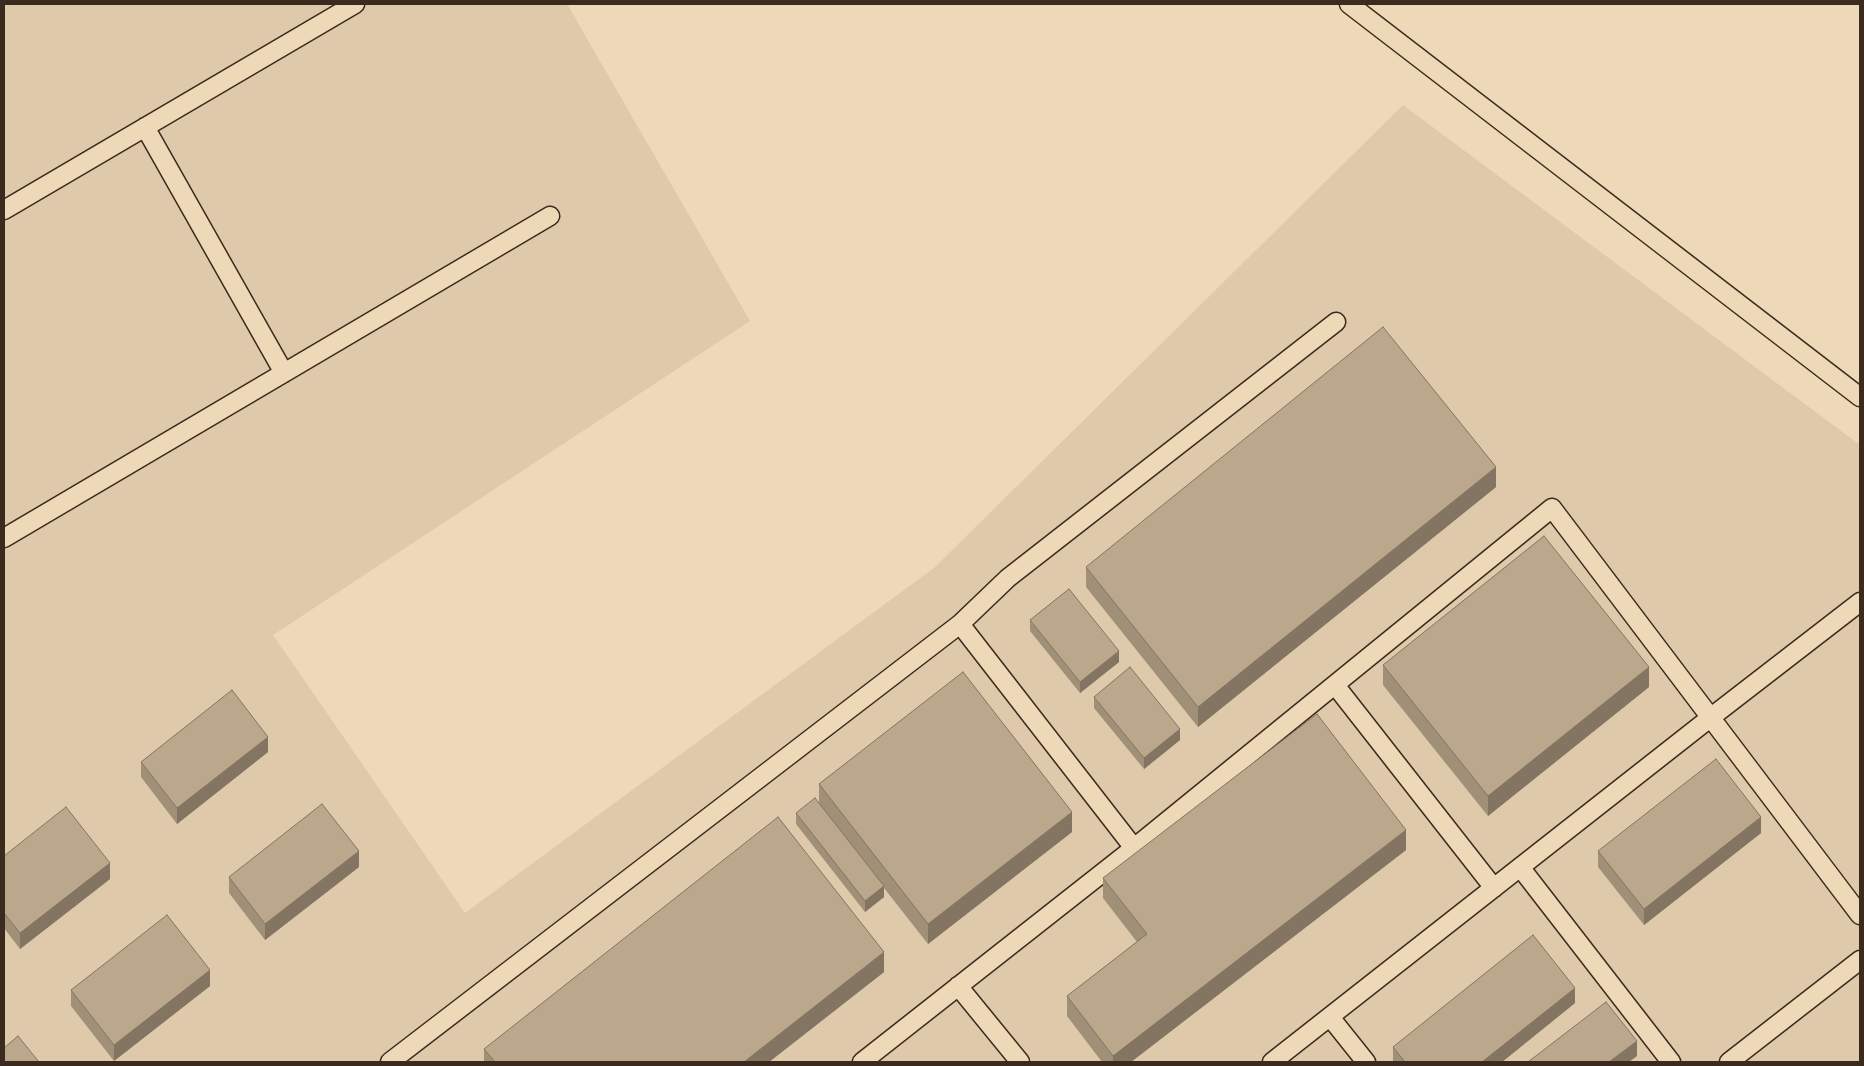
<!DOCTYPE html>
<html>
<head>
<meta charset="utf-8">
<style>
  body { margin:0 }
  #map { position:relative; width:1864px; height:1066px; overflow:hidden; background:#edd8b7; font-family:Mynerve,sans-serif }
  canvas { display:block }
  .frame { position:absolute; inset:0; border:5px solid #3b2a1e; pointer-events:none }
</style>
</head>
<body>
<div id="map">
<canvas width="1864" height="1066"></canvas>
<div class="frame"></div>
</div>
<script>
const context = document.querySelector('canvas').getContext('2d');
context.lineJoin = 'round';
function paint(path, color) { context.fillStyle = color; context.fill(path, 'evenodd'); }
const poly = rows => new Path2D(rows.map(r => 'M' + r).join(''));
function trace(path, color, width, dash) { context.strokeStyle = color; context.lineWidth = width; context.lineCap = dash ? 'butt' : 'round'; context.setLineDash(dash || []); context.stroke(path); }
const built = poly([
  [4,4,567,4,750,321,273,635,465,913,934,568,1403,105,1860,445,1860,1062,4,1062]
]);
const lane = poly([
  [1349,4,1860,397],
  [145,127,284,373],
  [4,210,355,4],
  [4,538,550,216],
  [960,624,1134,848],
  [1335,685,1494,888],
  [1520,867,1671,1062],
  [958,986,1020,1062],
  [1330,1017,1366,1062],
  [390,1062,960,624,1008,578,1336,322],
  [862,1062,1134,848,1552,508,1860,915],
  [1272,1062,1710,718,1860,602],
  [1729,1062,1860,960]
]);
const wall = poly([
  [1496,487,1198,727,1086,587,1086,567],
  [1030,620,1119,662,1080,693,1030,631],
  [1383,665,1649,687,1488,816,1383,685],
  [1094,697,1180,740,1144,769,1094,708],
  [268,752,177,824,141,777,141,762],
  [819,784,1072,832,928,944,884,888,884,897,865,912,796,824,796,813,819,803],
  [1761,833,1644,925,1598,867,1598,851],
  [1406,850,1131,1062,1102,1062,1067,1016,1067,996,1137,942,1103,898,1103,878],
  [4,856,110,879,20,949,4,928],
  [359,867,265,940,229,893,229,877],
  [884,972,769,1062,484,1062,484,1049],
  [210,986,114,1061,71,1006,71,990],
  [1575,1003,1502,1062,1393,1062,1393,1047]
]);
const shadedWall = poly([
  [1496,467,1496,487,1198,727,1198,707],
  [1119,651,1119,662,1080,693,1080,682],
  [1649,667,1649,687,1488,816,1488,796],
  [1180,729,1180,740,1144,769,1144,758],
  [268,737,268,752,177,824,177,808],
  [1072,812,1072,832,928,944,928,924],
  [1761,817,1761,833,1644,925,1644,909],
  [1406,830,1406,850,1131,1062,1113,1062,1113,1056],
  [359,851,359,867,265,940,265,924],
  [110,863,110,879,20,949,20,933],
  [884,886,884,897,865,912,865,901],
  [884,952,884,972,769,1062,744,1062],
  [210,970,210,986,114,1061,114,1045],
  [1575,988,1575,1003,1502,1062,1482,1062],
  [1637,1041,1637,1056,1629,1062,1609,1062]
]);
const building = poly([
  [1383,327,1496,467,1198,707,1086,567,1383,327],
  [1544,536,1649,667,1488,796,1383,665,1544,536],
  [1069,589,1119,651,1080,682,1030,620,1069,589],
  [1130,667,1180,729,1144,758,1094,697,1130,667],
  [963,672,1072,812,928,924,819,784,963,672],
  [232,690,268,737,177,808,141,762,232,690],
  [1317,714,1406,830,1113,1056,1067,996,1147,934,1103,878,1317,714],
  [1716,759,1761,817,1644,909,1598,851,1716,759],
  [815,798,884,886,865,901,796,813,815,798],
  [322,804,359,851,265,924,229,877,322,804],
  [66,807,110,863,20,933,4,913,4,856,66,807],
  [778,817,884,952,744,1062,495,1062,484,1049,778,817],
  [167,915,210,970,114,1045,71,990,167,915],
  [1533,935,1575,988,1482,1062,1405,1062,1393,1047,1533,935],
  [1606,1002,1637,1041,1609,1062,1528,1062,1606,1002],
  [18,1036,39,1062,4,1062,4,1048,18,1036]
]);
paint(built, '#dec9aa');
trace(lane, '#3b2a1e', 21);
trace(lane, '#edd8b7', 18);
paint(wall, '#a19078');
paint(shadedWall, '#837562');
paint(building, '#bba78c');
trace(building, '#837562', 1);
</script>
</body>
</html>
